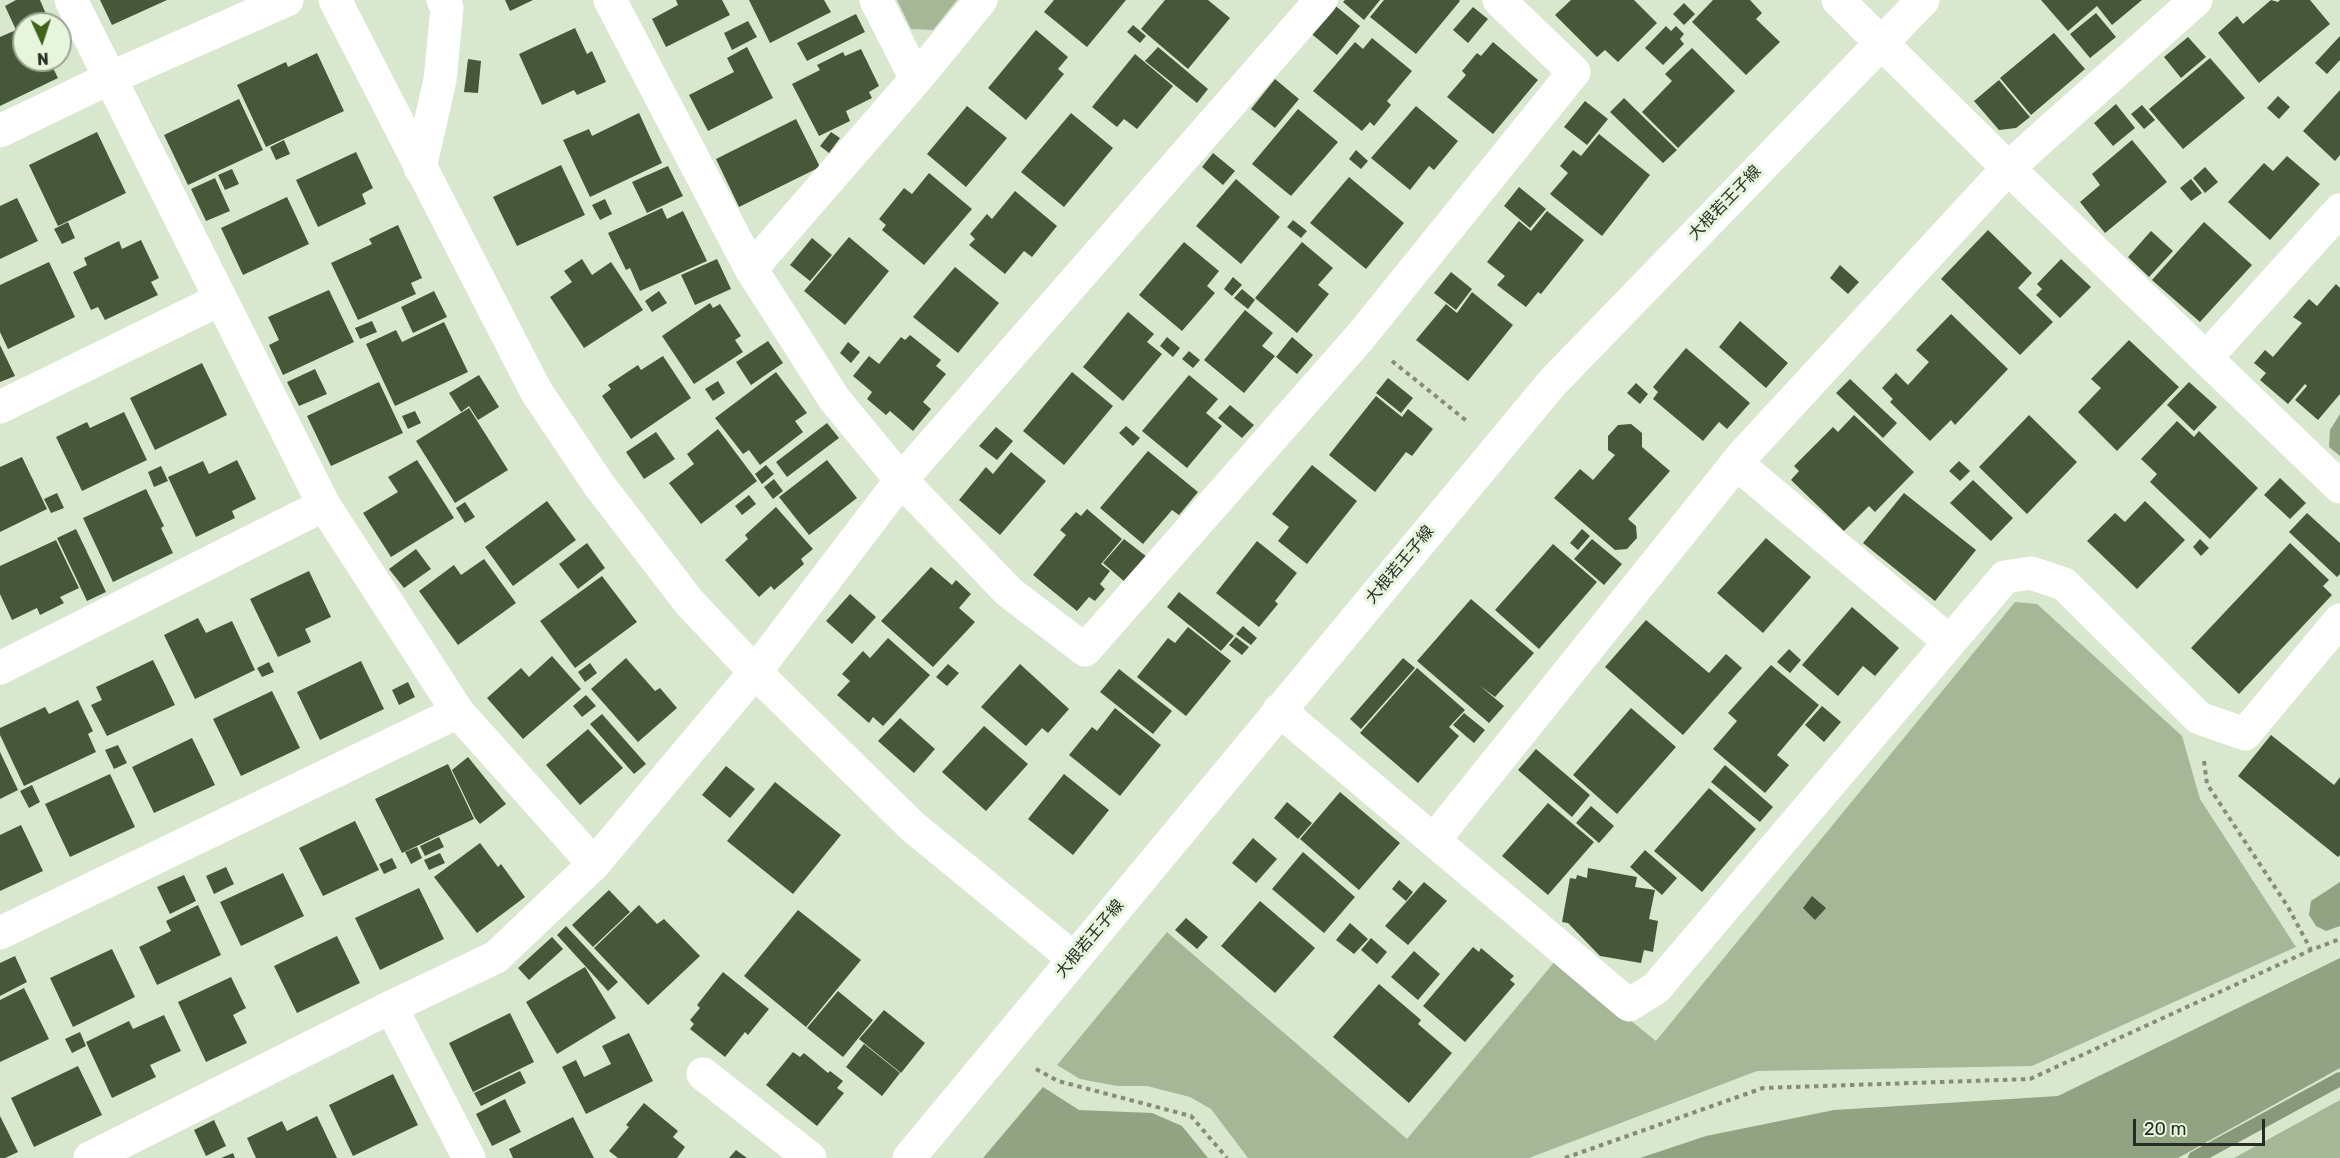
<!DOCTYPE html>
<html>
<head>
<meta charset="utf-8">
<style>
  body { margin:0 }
  #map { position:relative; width:2340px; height:1158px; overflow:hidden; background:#dae7cf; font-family:Rubik,sans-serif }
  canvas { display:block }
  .north { position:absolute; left:12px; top:12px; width:60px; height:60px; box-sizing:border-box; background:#e7f5dc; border:2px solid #9ba592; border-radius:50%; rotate:177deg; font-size:16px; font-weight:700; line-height:24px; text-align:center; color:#282d24 }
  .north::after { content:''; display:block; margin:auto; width:21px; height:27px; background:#416319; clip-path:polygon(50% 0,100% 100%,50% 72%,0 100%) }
  .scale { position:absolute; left:2133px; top:1119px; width:132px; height:27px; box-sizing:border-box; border:3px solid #282d24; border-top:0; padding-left:8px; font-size:18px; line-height:21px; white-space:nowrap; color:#282d24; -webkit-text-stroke:4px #e7f5dc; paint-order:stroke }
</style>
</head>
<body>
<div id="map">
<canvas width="2340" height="1158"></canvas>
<div class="north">N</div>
<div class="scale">20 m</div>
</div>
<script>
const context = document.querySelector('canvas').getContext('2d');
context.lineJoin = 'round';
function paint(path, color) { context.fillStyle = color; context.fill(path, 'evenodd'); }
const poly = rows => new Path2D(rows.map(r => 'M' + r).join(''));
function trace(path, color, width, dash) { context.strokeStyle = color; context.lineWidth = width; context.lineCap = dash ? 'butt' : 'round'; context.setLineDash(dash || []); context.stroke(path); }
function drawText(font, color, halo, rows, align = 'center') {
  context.font = font + ' Rubik,"Noto Sans JP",sans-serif'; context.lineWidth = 6; context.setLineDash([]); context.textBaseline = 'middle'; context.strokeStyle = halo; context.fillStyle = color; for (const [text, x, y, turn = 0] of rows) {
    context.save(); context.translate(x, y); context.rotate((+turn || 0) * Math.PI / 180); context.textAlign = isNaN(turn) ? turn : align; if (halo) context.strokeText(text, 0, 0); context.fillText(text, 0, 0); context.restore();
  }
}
const green = poly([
  [897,0,957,0,933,30,911,29],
  [2015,602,2037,604,2182,736,2200,799,2296,947,2032,1066,1757,1071,1529,1158,1248,1158,1211,1109,1190,1097,1147,1086,1117,1086,1080,1079,1057,1065,1167,932,1407,1139,1556,960,1656,1041],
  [2340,1100,2340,1158,2234,1158]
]);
const forest = poly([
  [2340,414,2340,456,2329,447,2330,430],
  [2340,882,2340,926,2326,931,2316,926,2309,915,2311,901],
  [2340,958,2340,1068,2178,1158,1640,1158,1706,1136,1834,1110,2058,1096],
  [1043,1087,1079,1110,1152,1113,1182,1126,1208,1158,983,1158]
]);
const stream = poly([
  [2195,1158,2340,1079]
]);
const building = poly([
  [16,0,40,0,46,14,31,22,32,24,24,24,24,60,49,60,58,78,0,106,0,37,16,30,5,6],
  [100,0,167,0,112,25],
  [505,0,533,0,510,11],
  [676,0,722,0,730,15,666,47,652,19,678,5],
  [749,0,824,0,831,12,770,43],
  [1054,0,1126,0,1087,47,1044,12],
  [1165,0,1208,0,1230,18,1188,69,1141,29],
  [1345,0,1380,0,1364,20,1343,2],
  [1384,0,1459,0,1460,1,1416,54,1370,17],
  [1571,0,1634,0,1657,23,1618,62,1605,50,1597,57,1555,15],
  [1713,0,1750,0,1762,13,1756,19,1780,42,1746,75,1692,22],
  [2041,0,2142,0,2112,25,2097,6,2068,31],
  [2271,0,2278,2,2280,0,2310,0,2330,24,2259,83,2218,33,2237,16,2243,24],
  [1332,3,1360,26,1337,55,1308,31],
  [1684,3,1695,14,1684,25,1673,14],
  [1473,7,1488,19,1468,43,1453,30],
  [2096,13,2116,37,2090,58,2070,34],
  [856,14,865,32,807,61,797,43],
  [748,21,757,37,732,50,724,33],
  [1133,25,1146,36,1140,43,1127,32],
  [1666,26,1671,31,1676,26,1684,34,1680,39,1684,44,1663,65,1645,48],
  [575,28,587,54,592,51,606,82,577,95,574,90,542,105,519,54],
  [1036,30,1068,57,1058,69,1064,74,1026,120,988,88],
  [2054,33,2085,69,2031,115,2000,78],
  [2340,36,2340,60,2327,74,2315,63],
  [2188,37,2206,57,2181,78,2164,57],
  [1372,38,1412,71,1387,101,1391,105,1374,126,1370,122,1362,131,1313,91,1355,42,1363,49],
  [1493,42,1538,80,1493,134,1447,97,1466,75,1462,71,1477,53,1481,56],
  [747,47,773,98,708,131,689,95,734,72,727,58],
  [1158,47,1208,89,1197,103,1145,61],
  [1692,48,1735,91,1678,148,1642,112,1672,81,1665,74],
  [861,49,879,86,869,92,872,98,846,111,850,121,819,136,792,84,820,70,817,65,843,52,845,56],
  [317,53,344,111,266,147,237,85,286,62,288,67],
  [1135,54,1173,86,1137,129,1124,119,1117,127,1092,107],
  [2210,58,2245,98,2183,149,2149,109],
  [468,59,481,61,478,93,464,92],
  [1275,79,1299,99,1275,128,1251,109],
  [1999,80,2030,117,2016,128,1999,130,1974,101],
  [2340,90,2340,155,2335,161,2303,131],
  [2278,96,2290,107,2279,119,2267,108],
  [1624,98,1677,150,1663,163,1610,112],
  [239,99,263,150,188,185,164,135],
  [1585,101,1608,119,1587,145,1564,127],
  [2116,104,2135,128,2113,146,2094,123],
  [2142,105,2155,120,2144,129,2131,114],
  [967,106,1007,138,966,187,927,154],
  [1416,106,1458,141,1434,170,1429,166,1410,190,1371,158],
  [1298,109,1338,142,1291,196,1252,164],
  [639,113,662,163,590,197,563,140,589,129,592,136],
  [1071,113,1113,148,1064,207,1021,172],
  [796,119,820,167,739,207,716,159],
  [97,132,126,193,58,226,29,165],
  [831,132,840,138,829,153,820,146],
  [1599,134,1650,175,1602,236,1550,194,1568,173,1560,166,1573,150,1581,156],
  [284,140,290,154,276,160,270,147],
  [2132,140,2167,182,2105,233,2080,202,2100,185,2092,174],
  [1356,150,1368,161,1361,169,1349,159],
  [356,152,373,188,362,194,366,204,318,227,296,180],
  [1213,153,1235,171,1223,185,1202,167],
  [2287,156,2320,184,2270,240,2228,202,2264,163,2273,171],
  [561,165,585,215,517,246,493,197],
  [668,166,683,196,647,213,632,182],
  [2205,167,2218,182,2205,193,2193,178],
  [232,169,239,184,225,190,218,175],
  [929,173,972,209,924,265,882,230,886,225,879,219,904,188,912,194],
  [1349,177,1404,223,1366,269,1310,223],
  [215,178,230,211,206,221,191,189],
  [1236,179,1280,217,1241,264,1196,226],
  [2191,179,2202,193,2191,201,2180,188],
  [1519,187,1546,209,1530,228,1504,206],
  [1015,191,1057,226,1032,257,1024,251,1005,274,969,245,975,239,970,234,987,214,992,219],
  [287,197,309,244,243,275,221,228],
  [17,198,38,241,0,259,0,206],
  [605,199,612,214,600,220,592,205],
  [662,208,667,219,683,211,707,261,640,291,630,268,626,270,608,233],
  [1547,211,1584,240,1541,294,1538,292,1526,307,1497,285,1505,276,1487,262,1519,221,1531,231],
  [1293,220,1307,231,1301,238,1287,227],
  [68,222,75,238,62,244,54,229],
  [2204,222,2252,265,2200,322,2152,280],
  [398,225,422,278,411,283,416,294,358,320,331,263,372,244,369,239],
  [1988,230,2032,273,2018,288,2053,322,2020,355,1941,279],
  [2151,231,2173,251,2149,277,2128,257],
  [849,237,889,271,845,325,804,291],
  [812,238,832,255,810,281,790,265],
  [141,240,159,278,151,282,158,295,105,320,98,307,91,310,73,272,87,265,84,258,119,241,122,249],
  [1184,242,1219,271,1207,286,1215,293,1182,331,1139,295],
  [1302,242,1333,268,1318,285,1329,294,1297,333,1255,298],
  [582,259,592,275,611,262,643,310,584,348,550,297,572,282,564,271],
  [717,259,731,289,695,305,681,275],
  [2061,259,2091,287,2060,318,2036,295,2042,289,2037,284],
  [49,262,75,317,8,349,0,332,0,285],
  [1840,265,1859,282,1848,294,1830,278],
  [955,267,999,303,958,353,913,317],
  [1451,272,1472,289,1456,310,1434,293],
  [1233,277,1242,285,1232,296,1224,289],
  [2336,284,2340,288,2340,394,2318,420,2295,400,2307,386,2305,384,2288,404,2260,380,2266,373,2254,363,2265,350,2273,357,2302,323,2293,317,2309,299,2317,306],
  [1242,289,1255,300,1248,309,1234,298],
  [329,290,354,342,283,375,269,345,279,340,268,317],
  [434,291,447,317,413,333,401,307],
  [659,291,667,303,652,312,645,301],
  [1472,292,1513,325,1468,381,1416,340,1446,304,1457,313],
  [710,303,713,308,720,304,741,336,735,340,743,352,694,384,662,336],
  [1245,310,1273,333,1262,346,1275,356,1244,393,1204,360],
  [1128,312,1154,334,1147,342,1162,354,1123,401,1083,367],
  [1951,314,2008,369,1955,425,1951,420,1930,441,1890,402,1893,399,1882,388,1896,373,1908,385,1929,362,1916,350],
  [372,321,377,332,360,339,355,328],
  [1740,321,1788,363,1766,388,1719,347],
  [444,322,468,372,395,406,366,344,396,330,402,342],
  [910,335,941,360,936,366,946,374,923,402,931,409,913,431,890,411,886,415,867,399,872,392,853,376,869,356,879,364,901,337,905,340],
  [1167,337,1180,348,1173,357,1160,346],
  [1292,337,1313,355,1297,374,1276,357],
  [2129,340,2179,387,2117,451,2078,412,2101,388,2091,379],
  [768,341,783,363,751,385,736,362],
  [848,342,860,352,851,363,840,353],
  [0,345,15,376,0,382],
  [1686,348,1750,403,1727,429,1719,422,1703,441,1653,399,1658,392,1653,387],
  [1189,351,1200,360,1193,368,1182,359],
  [663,356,691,398,631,439,602,396,611,389,608,385,638,365,641,370],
  [202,363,227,415,155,450,130,398],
  [315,369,327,394,299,406,287,382],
  [776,372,807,413,795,421,803,432,760,465,749,450,743,454,715,418],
  [1072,372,1113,406,1064,465,1023,431],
  [479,375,499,407,478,420,469,406,461,412,449,393],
  [1189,375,1218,399,1206,413,1222,426,1187,468,1142,431],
  [1388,378,1413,398,1401,413,1376,393],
  [1850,379,1897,423,1883,438,1836,393],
  [718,381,725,393,713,401,705,389],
  [379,382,403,433,331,466,307,416],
  [2189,382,2217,407,2194,431,2167,405],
  [1636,383,1648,394,1640,404,1627,393],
  [1376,396,1402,417,1408,409,1433,429,1412,456,1406,452,1375,492,1329,455],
  [1230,405,1254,425,1242,438,1218,418],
  [469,408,508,470,455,503,416,441],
  [415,411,421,423,408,429,402,416],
  [124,412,147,460,82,491,56,437,87,422,90,428],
  [1854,415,1914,472,1875,512,1869,506,1844,531,1791,480,1799,471,1794,466,1833,427,1838,432],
  [2029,415,2077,462,2027,514,1979,467],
  [2177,421,2194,437,2199,431,2258,488,2210,539,2150,482,2157,474,2141,459],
  [827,423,839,438,787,477,776,462],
  [1631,424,1642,433,1642,447,1670,471,1628,519,1636,526,1637,538,1627,549,1615,550,1554,498,1580,469,1593,480,1615,455,1608,450,1608,436,1618,425],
  [1126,426,1140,438,1133,446,1119,433],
  [996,427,1013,441,997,460,979,446],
  [718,429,757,481,701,524,669,483,694,464,687,454],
  [656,432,675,459,644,479,626,452],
  [1148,451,1198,492,1179,515,1172,510,1143,544,1100,508],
  [1011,452,1046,481,1000,535,959,500,986,467,993,474],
  [22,457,47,509,0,532,0,467],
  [237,460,256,499,232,511,235,518,196,537,168,477,203,461,209,474],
  [417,460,454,518,391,557,363,513,398,492,388,477],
  [827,460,857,498,809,535,779,497],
  [1959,461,1970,471,1960,481,1949,471],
  [766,465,774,474,762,484,755,474],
  [1312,465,1357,501,1307,564,1278,541,1289,527,1272,514],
  [161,466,168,481,154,487,148,472],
  [2280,478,2306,503,2290,519,2264,495],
  [774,479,783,491,773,499,764,487],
  [1973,480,2013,518,1991,541,1950,503],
  [146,489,164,526,161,528,173,553,113,582,83,518],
  [57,493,64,508,51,513,44,499],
  [1904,493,1976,550,1935,601,1863,543],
  [749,495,756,504,742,515,735,506],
  [547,501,576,540,513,586,485,547],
  [2145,501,2185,540,2137,589,2087,541,2115,513,2125,522],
  [465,502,475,517,465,523,456,508],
  [776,507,813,549,801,559,804,564,774,590,771,586,759,597,725,560,748,539,745,535],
  [1087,509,1122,539,1101,564,1110,571,1100,584,1105,589,1095,601,1089,597,1077,611,1033,575,1066,535,1060,530,1076,512,1081,516],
  [2307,513,2340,543,2340,574,2337,577,2289,532],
  [76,529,106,592,87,601,57,538],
  [1582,529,1590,536,1578,550,1570,543],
  [1766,538,1811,577,1763,633,1717,593],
  [1124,539,1147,557,1125,582,1103,563],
  [1592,539,1622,564,1604,585,1574,559],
  [2200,539,2209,548,2201,556,2193,547],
  [56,540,79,588,60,597,64,603,40,615,37,608,12,620,0,594,0,566],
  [1257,541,1297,573,1275,601,1278,604,1259,627,1216,593],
  [587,543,605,568,578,589,559,564],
  [2290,543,2329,580,2323,586,2332,595,2239,694,2191,648],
  [1553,544,1597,582,1539,649,1495,610],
  [416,549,431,569,404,588,389,569],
  [484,559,516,603,458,645,419,591,454,565,461,575],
  [931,567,952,585,956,580,971,594,959,608,975,622,933,667,881,621],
  [309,571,331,617,305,629,311,642,278,657,250,599],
  [602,576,637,622,575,668,540,621],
  [1179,592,1234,636,1221,651,1167,607],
  [850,594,876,617,852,644,826,621],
  [1471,599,1534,653,1495,697,1479,685,1504,706,1489,723,1417,661],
  [1852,607,1899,648,1875,676,1863,666,1838,696,1802,665],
  [198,618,206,633,232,621,255,670,195,699,164,635],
  [1646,620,1709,673,1726,654,1742,668,1683,735,1605,667],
  [1243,626,1257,638,1251,645,1236,634],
  [1188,627,1231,661,1186,716,1137,677,1168,638,1175,643],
  [1236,637,1249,647,1242,655,1229,645],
  [888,638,930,675,883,726,873,717,869,723,837,695,850,681,842,674,863,651,870,658],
  [1789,649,1801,660,1790,673,1777,662],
  [552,656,581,689,523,739,487,698,521,668,529,677],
  [626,658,655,691,660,688,677,708,638,742,591,689],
  [1403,658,1415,668,1361,729,1350,719],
  [153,660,175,705,107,736,91,705,102,700,96,687],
  [361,661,384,709,320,740,297,692],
  [269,662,274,672,262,677,257,668],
  [590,663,597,673,585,682,578,672],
  [948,664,959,673,947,686,936,677],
  [1020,664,1069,709,1048,733,1042,728,1026,746,981,707],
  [1771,665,1819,705,1777,755,1789,765,1765,793,1713,749,1737,721,1728,713],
  [1417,668,1465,710,1449,727,1459,736,1418,783,1360,733],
  [1119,669,1172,711,1153,734,1100,692],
  [408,682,415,697,399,705,392,690],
  [272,691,300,748,241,776,213,719],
  [586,695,596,706,582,717,573,706],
  [78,700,93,731,88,734,96,752,24,786,0,735,0,728,45,707,49,714],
  [1822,706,1841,722,1824,742,1805,725],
  [1115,708,1161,745,1120,796,1069,755,1092,727,1097,731],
  [1631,708,1676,747,1617,814,1573,775],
  [1464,713,1485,730,1474,743,1453,725],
  [602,714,646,764,634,774,590,724],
  [900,718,935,749,914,773,878,741],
  [984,726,1028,764,986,811,942,772],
  [588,729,623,768,580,805,546,765],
  [2271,735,2334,785,2340,777,2340,855,2338,857,2238,776],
  [192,738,215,785,154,813,132,767],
  [118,745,127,763,114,769,105,750],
  [1536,749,1590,795,1572,817,1518,770],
  [0,752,18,790,0,799],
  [468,757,506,804,480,824,475,818,452,770],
  [448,764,474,819,402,853,375,799],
  [1725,765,1773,807,1760,822,1711,782],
  [726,766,755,789,730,818,702,795],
  [110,774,135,827,70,857,45,804],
  [1064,774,1109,810,1073,855,1028,819],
  [775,782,841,835,793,894,727,841],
  [32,785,40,802,29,808,20,791],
  [1709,788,1756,829,1702,892,1654,851],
  [1340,792,1400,843,1359,890,1300,839],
  [1287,802,1312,823,1298,839,1274,818],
  [1548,803,1594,842,1548,895,1502,856],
  [1591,806,1614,826,1599,843,1576,823],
  [355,821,379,870,323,896,299,848],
  [21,825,43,871,0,891,0,835],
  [439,837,444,847,425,856,420,846],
  [1253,838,1277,859,1256,883,1232,863],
  [480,843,498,867,501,864,525,897,477,933,434,877],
  [417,847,422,858,411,864,405,852],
  [1645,850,1677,878,1662,895,1630,867],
  [1303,852,1355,897,1324,933,1272,889],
  [440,853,445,863,429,870,424,860],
  [392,858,397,868,384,874,379,864],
  [226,867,234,884,214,894,206,876],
  [1588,868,1637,877,1635,887,1655,890,1649,919,1658,921,1653,952,1644,950,1641,963,1600,956,1568,923,1562,922,1570,878,1576,879,1577,875,1587,878],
  [283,873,304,916,241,946,220,902],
  [184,875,196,901,170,914,157,887],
  [1399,880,1413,892,1406,901,1392,889],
  [1424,882,1447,901,1408,945,1385,926],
  [419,888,444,939,380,970,355,918],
  [609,890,630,912,593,947,572,925],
  [1812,896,1826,908,1815,920,1803,908],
  [1260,901,1315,948,1275,993,1221,946],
  [198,905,221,955,157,985,139,947,171,931,166,921],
  [639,905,657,924,664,919,700,956,648,1005,594,948],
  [798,910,861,960,806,1027,744,976],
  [1186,918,1208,937,1197,949,1175,930],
  [1350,923,1368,939,1354,954,1336,940],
  [566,926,618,982,608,991,557,935],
  [337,936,360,983,297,1013,274,966],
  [552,937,563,949,529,980,518,968],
  [1371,938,1387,952,1377,964,1361,950],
  [1473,947,1479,952,1481,948,1514,976,1510,980,1515,984,1465,1042,1423,1006],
  [112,949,135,997,73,1027,50,978],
  [1414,951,1440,974,1418,1000,1391,977],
  [15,956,27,982,0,996,0,963],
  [585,967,616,1018,557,1054,526,1002],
  [723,972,769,1009,748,1035,745,1032,725,1057,690,1029,694,1024,690,1020,700,1008,697,1005],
  [231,977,246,1008,233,1015,247,1043,206,1062,178,1002],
  [1379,984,1421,1020,1418,1024,1452,1053,1409,1103,1333,1037],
  [24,988,49,1039,0,1062,0,1000],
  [838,991,873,1020,843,1057,807,1028],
  [884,1010,925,1043,901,1073,859,1039],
  [510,1013,534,1062,473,1092,449,1043],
  [164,1015,181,1051,150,1065,156,1077,112,1098,86,1042,129,1021,133,1029],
  [80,1032,86,1046,72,1053,65,1039],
  [629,1033,653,1081,586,1114,562,1067,576,1060,584,1077,611,1064,602,1046],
  [864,1044,900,1073,882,1096,846,1067],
  [793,1052,800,1057,804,1053,828,1073,830,1071,843,1081,837,1088,844,1093,817,1126,766,1085],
  [78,1066,102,1115,34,1147,11,1098],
  [520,1071,526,1083,481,1106,474,1093],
  [393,1074,418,1125,353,1156,329,1105],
  [505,1099,521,1132,492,1146,476,1114],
  [644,1103,678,1131,673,1137,685,1147,677,1158,618,1158,609,1151,629,1127,626,1125],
  [0,1116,18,1152,5,1158,0,1158],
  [317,1116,337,1158,256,1158,247,1138,282,1121,287,1131],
  [573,1117,594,1158,513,1158,509,1149],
  [214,1120,226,1146,206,1156,194,1130],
  [736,1150,747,1158,729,1158],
  [233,1153,235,1158,221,1158]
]);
const path = poly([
  [1392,361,1468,422],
  [2204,761,2207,784,2288,907,2311,950,2340,939],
  [1036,1069,1058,1081,1191,1116,1227,1158],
  [1565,1158,1763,1088,2030,1079,2311,950]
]);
const minor = poly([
  [71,0,324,505,458,712,594,864],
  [335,0,536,391,599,485,689,602,755,672,912,826,1073,958],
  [610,0,751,269,835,400,901,480,1009,592,1085,650,1361,336,1574,72,1499,0],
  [876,0,916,79],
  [1838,0,2008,168,2340,487],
  [0,131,110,78,287,0],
  [420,168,440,80,447,8,443,0],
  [751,269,916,79,981,0],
  [2206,358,2340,210],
  [0,407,221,299],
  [1736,463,1950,642],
  [0,668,324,505],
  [1279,710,1629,1005,1656,988,2005,577,2031,573,2064,584,2199,718,2245,734,2340,620],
  [1434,840,1743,455,2008,168,2196,0],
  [0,933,458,712],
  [391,1007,469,1158],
  [703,1074,810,1158],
  [90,1158,391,1007,496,957,594,864,755,672,901,480,1321,0],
  [909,1158,1552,383,1923,0]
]);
const streetNames = [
  ["大根若王子線",1725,203,-46],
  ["大根若王子線",1400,565,-50],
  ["大根若王子線",1090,939,-50]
];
paint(green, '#a6b798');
paint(forest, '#91a382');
trace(stream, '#879978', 14);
paint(building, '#475739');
trace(path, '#848d7c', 4, [4.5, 4.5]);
trace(minor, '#fff', 33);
drawText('16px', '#282d24', '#e7f5dc', streetNames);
</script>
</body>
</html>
